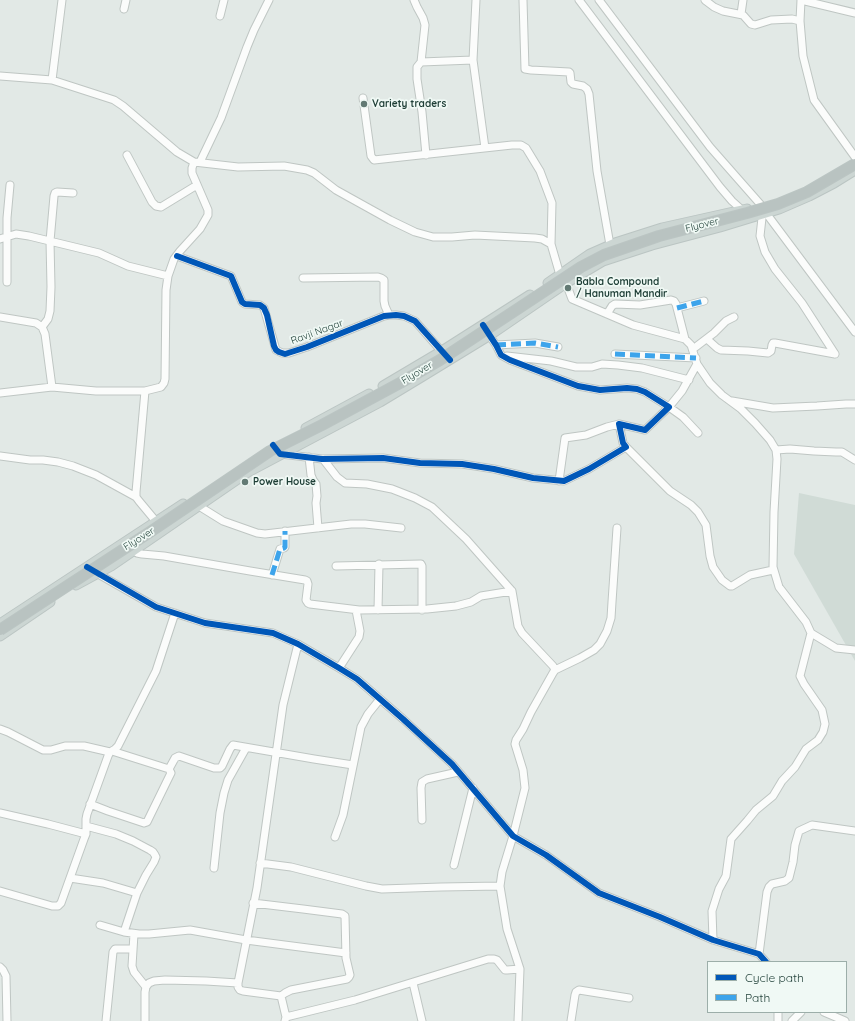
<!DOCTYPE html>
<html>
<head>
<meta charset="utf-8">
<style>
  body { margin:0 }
  #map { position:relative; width:855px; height:1021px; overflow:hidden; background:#e2e9e6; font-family:Quicksand,sans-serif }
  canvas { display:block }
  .legend { position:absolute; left:707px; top:961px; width:140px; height:52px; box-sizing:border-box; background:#f0f9f5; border:1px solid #9caea9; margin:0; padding:5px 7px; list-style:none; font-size:12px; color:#1e3e36 }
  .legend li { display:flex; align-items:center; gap:8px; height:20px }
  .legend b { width:20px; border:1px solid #9caea9 }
</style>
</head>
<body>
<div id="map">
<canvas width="855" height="1021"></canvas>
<ul class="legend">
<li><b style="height:5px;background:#0057b8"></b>Cycle path</li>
<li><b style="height:5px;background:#3da4eb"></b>Path</li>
</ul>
</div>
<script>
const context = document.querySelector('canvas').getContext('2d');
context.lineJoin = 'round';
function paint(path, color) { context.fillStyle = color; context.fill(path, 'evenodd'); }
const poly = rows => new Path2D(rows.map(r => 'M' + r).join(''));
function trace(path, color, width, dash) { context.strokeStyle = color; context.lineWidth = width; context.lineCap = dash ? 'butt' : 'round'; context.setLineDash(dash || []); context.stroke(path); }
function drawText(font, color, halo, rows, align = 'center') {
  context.font = font + ' Quicksand,sans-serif'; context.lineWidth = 3.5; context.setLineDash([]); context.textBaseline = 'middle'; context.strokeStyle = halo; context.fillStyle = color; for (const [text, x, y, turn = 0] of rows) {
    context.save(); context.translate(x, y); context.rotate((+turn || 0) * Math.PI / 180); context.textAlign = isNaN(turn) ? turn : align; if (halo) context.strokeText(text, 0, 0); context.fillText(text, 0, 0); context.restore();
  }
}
const built = poly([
  [799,493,855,505,855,661,794,554]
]);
const minor = poly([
  [414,0,417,7,423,18,425,25,421,62,417,67,417,79,422,112,426,155],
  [476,0,473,60,485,148],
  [523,0,525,69,531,70,569,72,570,73,571,82,573,84,583,86,587,89,589,94,597,171,610,245],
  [579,0,720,187,732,201,742,210],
  [599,0,710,147,761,205,766,213,855,332],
  [705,0,706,1,714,7,723,11,743,15,751,24,755,25,771,20,792,19,800,21],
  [801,0,800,21,803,56,814,100,855,157],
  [801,0,855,13],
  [124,9,126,0],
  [741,14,743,0],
  [220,16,224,0],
  [421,62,473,60],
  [0,76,52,80,114,100,123,106,177,152,194,162,238,167,284,166,307,170,314,173,336,190,390,220,415,232,433,237,452,237,475,235,535,238,542,239,551,244],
  [52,80,62,0],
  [363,98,371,156,374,160,512,145,521,145,526,148,540,171,552,203,551,244,560,275,566,283,572,299,633,325,685,339,691,345,697,364],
  [127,155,152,202,156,206,161,207,197,185],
  [200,162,221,118,247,47,254,30,269,0],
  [760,210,762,218,760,236,765,252,775,269,802,303,835,354],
  [0,239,16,234,29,236,99,253,128,266,168,276],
  [177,256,231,276,242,302,245,304,260,305,264,308,276,350,282,353,289,353,307,347,384,316,389,315,396,315,404,316,415,321,444,354],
  [303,278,378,277,381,278,384,280,384,301,385,306,389,315],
  [7,282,7,218,10,185],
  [677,308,704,301],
  [607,314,612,306,615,304,640,305,671,300,674,301,676,304,685,339],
  [0,317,36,323,42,327,45,334,52,387,96,391,145,391,161,387,164,383,165,379,166,290,168,276,174,259,180,251,200,229,208,215,208,210,192,173,192,168,194,162],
  [42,327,48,319,50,311,51,287,50,241,54,196,55,193,57,192,73,193],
  [707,339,717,348,721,350,748,351,768,353,771,351,772,345,773,343,775,343,835,354],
  [496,345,535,343,558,347],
  [693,349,714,333,726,321,734,317],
  [615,354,696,358],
  [507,356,551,361,576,367,592,367,602,364,618,365,642,368,689,380],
  [145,391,136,492,136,497,139,501,159,525],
  [0,393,52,387],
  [732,401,773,408,817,406,846,404,855,404],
  [698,433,683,417,669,407,682,391,697,364,710,383,722,395,741,409,755,423,770,440,776,450,777,459,774,512,773,567,779,587,806,622,811,633,836,648,855,650],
  [626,447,670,491,691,505,698,512,706,525,710,556,713,567,722,580,730,586,732,586,750,575,773,570],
  [776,450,790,449,814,451,836,452,842,452,855,460],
  [281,454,322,459,383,458,420,463,462,464,494,469,533,478,564,481,589,469,626,447,623,443,619,424,645,430,669,407,645,392,637,389,627,388,600,390,578,386,510,360,501,355,496,345,487,332],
  [0,456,30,460,43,460,58,462,73,466,96,475,136,497],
  [309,457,311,475,313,480,316,484,317,496,316,503,318,528],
  [323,459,337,477,345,483,367,484,392,489,415,498,432,507,466,539,512,591,518,626,522,633,553,666,555,670],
  [559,481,565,438,586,435,607,427,619,424],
  [194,503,223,521,257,533,265,534,351,524,365,524,401,528],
  [130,548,137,553,142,554,164,556,250,571,305,580,307,581,308,584,306,600,308,603,310,604,359,610,427,609,456,606,471,602,481,596,512,591],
  [336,566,421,564,422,566,422,610],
  [93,571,156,607,205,623,273,633,298,644,339,668,357,679,403,719,452,764,513,836,546,855,599,893,660,917,713,940,759,954,766,962],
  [272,575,280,549,284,548,285,547,285,531],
  [378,610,379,564],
  [339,668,359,637,360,631,356,610],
  [0,729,8,732,43,750,51,750,65,746,84,746,110,752],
  [169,769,175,758,179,756,214,768,220,768,222,766,230,749,233,745,314,759,353,765],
  [90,804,108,811,144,823,147,822,169,777,171,773,169,769,112,751],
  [0,813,48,824,86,834],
  [422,820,421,788,422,782,427,779,458,772],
  [86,826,116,834,133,841,150,850,153,852,155,855,156,857,154,862,146,875,137,893,124,932],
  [335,837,343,815,361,727,368,714,380,699],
  [260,863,291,867,366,886,382,889,441,887,500,886],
  [454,865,473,788],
  [214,868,220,813,224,793,228,780,246,748],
  [70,878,103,883,137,893],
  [0,891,52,906,58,906,61,903,84,839,86,834,86,819,87,814,108,756,110,752,115,749,118,746,156,671,175,613],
  [253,903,303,909,342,914,345,916,346,958,350,975,349,977,347,979,291,990,285,993,281,996],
  [100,925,124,932,139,934,149,934,190,930,246,940,346,953],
  [134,934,132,966,134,972,146,987],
  [713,940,712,911,719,889,726,876,731,839,747,821,756,810,773,796,782,781,795,767,806,749,818,740,823,732,825,724,822,710,804,684,800,676,811,633],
  [759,954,767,892,769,887,772,884,785,881,789,878,793,862,795,845,799,831,812,825,855,831],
  [0,967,3,970,6,976,7,1021],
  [238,983,257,888,283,705,298,644],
  [413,983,422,1021],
  [778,1012,778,1021],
  [824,1012,845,1021],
  [106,1021,113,952,115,949,133,949],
  [145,1021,145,992,146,987,149,983,154,981,165,980,206,981,238,983,238,987,240,990,243,991,281,996,286,1017],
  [285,1021,286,1017,355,1000,488,959,494,959,497,960,505,970,507,970,520,969],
  [518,1021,520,969,507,929,500,886,502,872,513,836,525,788,523,770,515,744,516,740,523,729,531,712,553,673,555,670,580,658,594,650,600,644,607,631,611,618,612,602,617,528],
  [571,1021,575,995,576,992,579,990,629,998],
  [792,1021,801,1012]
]);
const major = poly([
  [548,283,590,254,615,243,662,228,747,209],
  [383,386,442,351,530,295],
  [306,428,369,394],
  [76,585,111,566,248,472,380,402,423,376,490,335,566,283,603,261,652,245,720,227,779,209,809,196,834,183,855,170],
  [0,624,183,504],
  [0,636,50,602]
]);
const highwayBridge = poly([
  [0,630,61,590,150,532,270,451,322,425,400,383,440,360,519,308,581,267,604,255,659,236,747,213,778,204,807,192,855,164]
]);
const quiet = poly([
  [677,308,704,301],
  [496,345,535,343,558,347],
  [615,354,696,358],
  [272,575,280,549,284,548,285,547,285,531]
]);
const cycleway = poly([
  [177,256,231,276,242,302,245,304,260,305,264,308,267,315,274,346,276,350,279,352,285,354,307,347,384,316,396,315,404,316,415,321,450,360],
  [273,445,280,454,322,459,383,458,420,463,462,464,494,469,533,478,564,481,589,469,626,447,623,443,619,424,645,430,669,407,645,392,637,389,627,388,600,390,578,386,510,360,501,355,496,345,483,325],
  [87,567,156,607,205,623,273,633,298,644,339,668,357,679,403,719,452,764,513,836,546,855,599,893,660,917,713,940,759,954,766,962]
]);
const markers = [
  [364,104,4,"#637a74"],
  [568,288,4,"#637a74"],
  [245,482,4,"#637a74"]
];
const poiNames = [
  ["Variety traders",372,104],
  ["Babla Compound",576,282],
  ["/ Hanuman Mandir",576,294],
  ["Power House",253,482]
];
const streetNames = [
  ["Flyover",702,225,-14],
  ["Ravji Nagar",317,332,-20],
  ["Flyover",417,373,-31],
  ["Flyover",139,539,-32]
];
paint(built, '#d0dbd6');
trace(minor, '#bfc6c3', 9);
trace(major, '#bbc5c3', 11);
trace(minor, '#fbfcfb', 7);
trace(major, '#ccd6d3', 9);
trace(highwayBridge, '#bbc5c3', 12, []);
trace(highwayBridge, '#b9c3c1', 10);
trace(quiet, '#3da4eb', 5, [10, 5]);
trace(cycleway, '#0057b8', 6);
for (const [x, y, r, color] of markers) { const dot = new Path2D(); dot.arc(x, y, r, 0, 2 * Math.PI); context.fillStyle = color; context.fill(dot); trace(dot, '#f0f9f5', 1.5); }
drawText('bold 10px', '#1e3e36', '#f0f9f5', poiNames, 'left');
drawText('10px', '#1e3e36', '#f0f9f5', streetNames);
</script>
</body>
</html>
